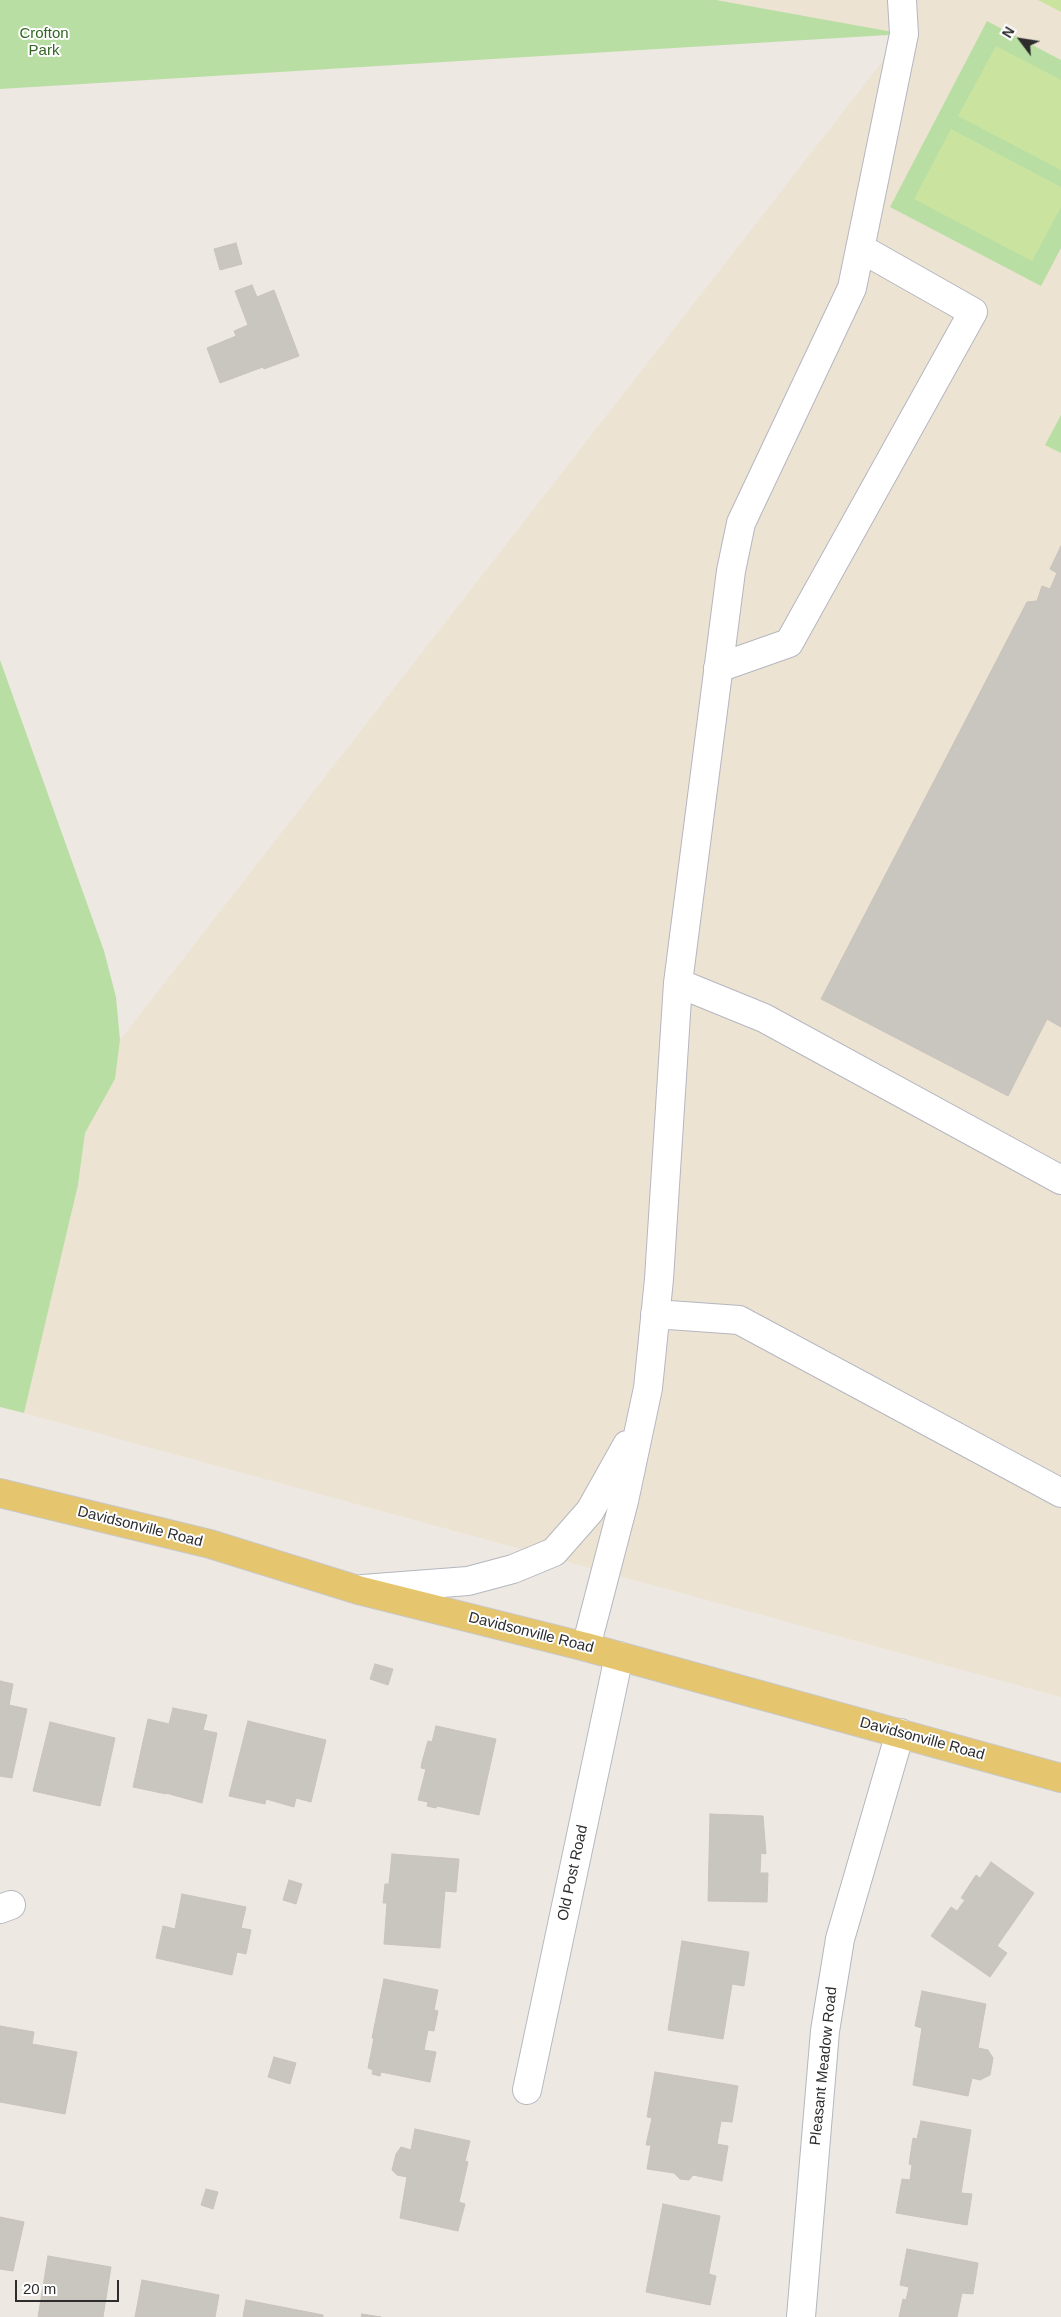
<!DOCTYPE html>
<html>
<head>
<meta charset="utf-8">
<style>
  body { margin:0 }
  #map { position:relative; width:1061px; height:2317px; overflow:hidden; background:#ede8e1; font-family:Arial,sans-serif }
  canvas { display:block }
  .north { position:absolute; left:996px; top:15px; width:50px; height:50px; -webkit-text-stroke:4px #fff; paint-order:stroke; rotate:301deg; font-size:14px; font-weight:700; line-height:20px; text-align:center; color:#2d2d2d }
  .north::after { content:''; display:block; margin:auto; width:18px; height:22px; background:#2d2d2d; clip-path:polygon(50% 0,100% 100%,50% 72%,0 100%) }
  .scale { position:absolute; left:15px; top:2280px; width:104px; height:22px; box-sizing:border-box; border:2px solid #2d2d2d; border-top:0; padding-left:6px; font-size:15px; line-height:18px; white-space:nowrap; color:#2d2d2d; -webkit-text-stroke:4px #fff; paint-order:stroke }
</style>
</head>
<body>
<div id="map">
<canvas width="1061" height="2317"></canvas>
<div class="north">N</div>
<div class="scale">20 m</div>
</div>
<script>
const context = document.querySelector('canvas').getContext('2d');
context.lineJoin = 'round';
function paint(path, color) { context.fillStyle = color; context.fill(path, 'evenodd'); }
const poly = rows => new Path2D(rows.map(r => 'M' + r).join(''));
function trace(path, color, width, dash) { context.strokeStyle = color; context.lineWidth = width; context.lineCap = dash ? 'butt' : 'round'; context.setLineDash(dash || []); context.stroke(path); }
function drawText(font, color, halo, rows, align = 'center') {
  context.font = font + ' Arial,sans-serif'; context.lineWidth = 4; context.setLineDash([]); context.textBaseline = 'middle'; context.strokeStyle = halo; context.fillStyle = color; for (const [text, x, y, turn = 0] of rows) {
    context.save(); context.translate(x, y); context.rotate((+turn || 0) * Math.PI / 180); context.textAlign = isNaN(turn) ? turn : align; if (halo) context.strokeText(text, 0, 0); context.fillText(text, 0, 0); context.restore();
  }
}
const education = poly([
  [716,0,1061,0,1061,1697,24,1413,78,1185,85,1133,115,1079,120,1040,903,35]
]);
const green = poly([
  [0,0,716,0,904,34,0,89],
  [987,21,1061,60,1061,248,1041,286,890,207],
  [1061,415,1061,453,1045,445],
  [0,660,104,951,116,997,120,1040,115,1079,85,1133,78,1185,24,1413,0,1407]
]);
const pitch = poly([
  [1038,0,1061,0,1061,12],
  [996,46,1061,80,1061,170,958,116],
  [951,129,1061,187,1061,207,1032,261,914,199]
]);
const building = poly([
  [236,243,242,264,220,270,214,249,236,243],
  [252,285,257,297,274,290,299,356,264,369,263,367,220,383,207,348,236,336,234,331,248,325,235,291,252,285],
  [1061,546,1061,1027,1047,1019,1008,1096,821,999,1027,602,1037,601,1042,586,1050,589,1057,573,1050,569,1061,546],
  [375,1664,393,1669,388,1685,370,1679,375,1664],
  [0,1681,13,1684,9,1705,27,1709,12,1778,0,1776,0,1681],
  [173,1708,207,1715,203,1730,217,1733,202,1803,166,1793,166,1794,133,1787,148,1719,169,1724,173,1708],
  [248,1721,326,1740,311,1802,296,1798,294,1807,266,1799,265,1804,229,1796,248,1721],
  [50,1722,115,1738,100,1806,33,1791,50,1722],
  [436,1726,496,1739,479,1815,437,1806,436,1808,427,1806,428,1802,418,1800,426,1769,421,1768,422,1762,428,1741,432,1742,436,1726],
  [710,1814,763,1816,766,1854,761,1853,760,1873,768,1873,767,1902,708,1901,710,1814],
  [392,1854,459,1859,456,1892,445,1891,440,1948,384,1944,387,1903,383,1903,385,1884,389,1884,392,1854],
  [991,1862,1034,1893,997,1946,1007,1953,990,1977,931,1936,951,1907,957,1911,965,1900,961,1898,976,1875,980,1878,991,1862],
  [289,1880,302,1884,296,1904,283,1900,289,1880],
  [182,1894,246,1907,241,1928,251,1930,246,1954,237,1952,232,1975,156,1958,163,1926,175,1929,182,1894],
  [682,1941,749,1952,744,1986,732,1984,723,2039,668,2030,682,1941],
  [384,1979,438,1990,434,2010,438,2011,434,2031,428,2030,424,2050,436,2052,430,2082,381,2072,380,2076,372,2074,373,2070,368,2068,374,2038,372,2038,384,1979],
  [922,1991,986,2004,978,2048,988,2050,993,2058,990,2075,980,2080,972,2078,968,2096,913,2085,922,2028,915,2026,922,1991],
  [0,2026,34,2032,32,2044,77,2052,65,2114,0,2102,0,2026],
  [274,2057,296,2063,290,2084,268,2077,274,2057],
  [655,2072,738,2086,732,2122,721,2121,717,2144,728,2146,722,2181,693,2175,689,2180,680,2179,674,2173,647,2169,651,2145,646,2145,652,2118,647,2117,655,2072],
  [921,2121,971,2130,961,2193,972,2194,967,2225,896,2213,902,2179,910,2180,912,2165,909,2164,913,2138,917,2139,921,2121],
  [415,2129,470,2141,465,2161,468,2162,459,2202,465,2204,458,2231,400,2218,407,2177,397,2175,392,2170,396,2154,401,2147,411,2150,415,2129],
  [206,2189,218,2192,213,2209,201,2205,206,2189],
  [663,2204,720,2216,709,2272,709,2274,716,2276,710,2305,646,2292,663,2204],
  [0,2217,24,2222,13,2271,0,2269,0,2217],
  [907,2249,978,2263,973,2294,962,2293,957,2317,899,2317,903,2299,906,2300,909,2287,900,2285,907,2249],
  [48,2256,111,2267,103,2317,38,2317,48,2256],
  [142,2280,219,2295,215,2317,135,2317,142,2280],
  [246,2300,323,2315,323,2317,243,2317,246,2300],
  [362,2314,381,2317,361,2317,362,2314]
]);
const minor = poly([
  [718,668,789,643,973,312,860,248],
  [678,983,764,1018,1061,1180],
  [655,1314,739,1320,1061,1493],
  [363,1589,468,1581,513,1569,554,1552,590,1511,627,1445],
  [586,1647,624,1501,648,1388,659,1279,678,983,731,571,741,523,852,288,904,34,902,0],
  [0,1909,11,1905],
  [527,2090,619,1656],
  [801,2317,825,2031,840,1939,900,1733]
]);
const major = poly([
  [0,1493,210,1544,358,1590,586,1647,1061,1778]
]);
const parkNames = [
  ["Crofton",44,34],
  ["Park",44,51]
];
const streetNames = [
  ["Davidsonville Road",140,1527,14],
  ["Davidsonville Road",531,1633,14],
  ["Davidsonville Road",922,1739,15],
  ["Old Post Road",573,1873,-78],
  ["Pleasant Meadow Road",824,2066,-84]
];
paint(education, '#ede3d3');
paint(green, '#b9dea3');
paint(pitch, '#cae4a0');
paint(building, '#c9c6bf');
trace(building, '#c9c3bb', 1);
trace(minor, '#b4b7bf', 30);
trace(major, '#c8c8c8', 30);
trace(minor, '#fff', 28);
trace(major, '#e5c56e', 28);
drawText('15px', '#326522', '#fff', parkNames);
drawText('15px', '#2d2d2d', '#fff', streetNames);
</script>
</body>
</html>
